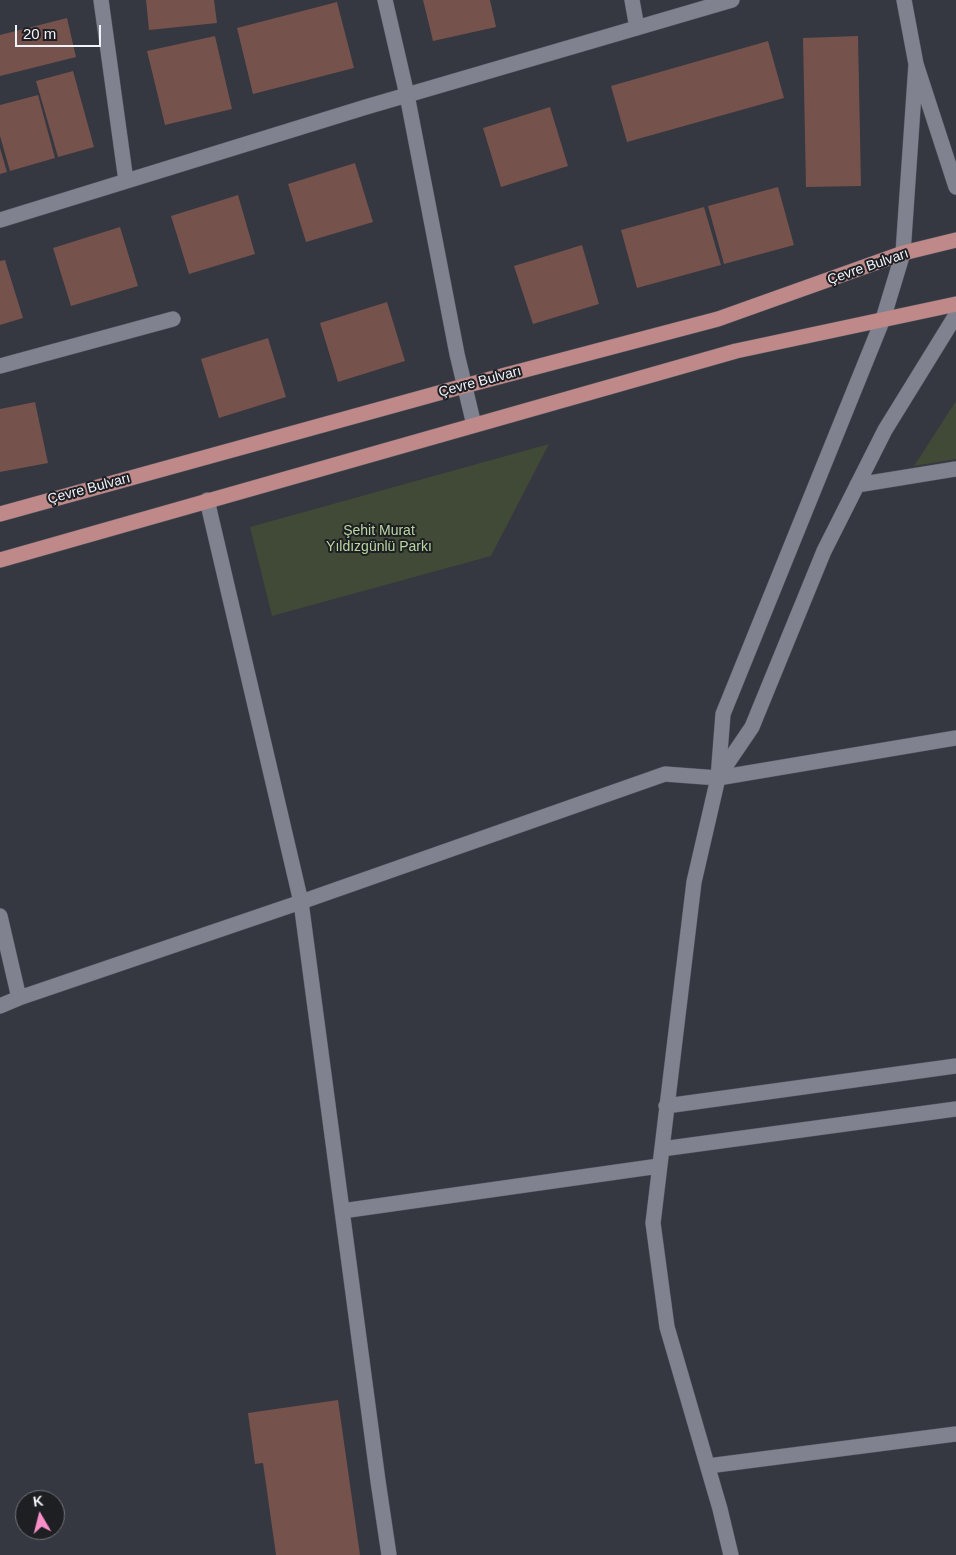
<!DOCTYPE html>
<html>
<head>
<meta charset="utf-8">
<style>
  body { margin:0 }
  #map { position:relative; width:956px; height:1555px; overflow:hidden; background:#353741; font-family:Arial,sans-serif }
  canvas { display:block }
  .north { position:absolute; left:15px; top:1490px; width:50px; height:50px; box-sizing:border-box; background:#1e1f23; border:1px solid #727479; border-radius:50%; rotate:352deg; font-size:14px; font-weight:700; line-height:20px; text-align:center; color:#f1f3fa }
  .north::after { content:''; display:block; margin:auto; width:18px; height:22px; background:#f98fc8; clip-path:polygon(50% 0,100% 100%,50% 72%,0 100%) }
  .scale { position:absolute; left:15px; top:25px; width:86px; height:22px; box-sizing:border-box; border:2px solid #f1f3fa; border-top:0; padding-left:6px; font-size:15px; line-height:18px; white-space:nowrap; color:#f1f3fa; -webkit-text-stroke:4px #1e1f23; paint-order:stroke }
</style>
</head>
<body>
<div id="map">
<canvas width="956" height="1555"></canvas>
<div class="north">K</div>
<div class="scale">20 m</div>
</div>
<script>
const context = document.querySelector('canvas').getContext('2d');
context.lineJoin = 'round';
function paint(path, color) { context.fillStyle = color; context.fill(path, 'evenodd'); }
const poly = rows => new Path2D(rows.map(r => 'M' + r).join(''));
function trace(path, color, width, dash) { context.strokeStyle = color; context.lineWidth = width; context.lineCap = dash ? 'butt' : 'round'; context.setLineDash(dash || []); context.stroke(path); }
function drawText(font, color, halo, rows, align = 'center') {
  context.font = font + ' Arial,sans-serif'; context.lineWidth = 4; context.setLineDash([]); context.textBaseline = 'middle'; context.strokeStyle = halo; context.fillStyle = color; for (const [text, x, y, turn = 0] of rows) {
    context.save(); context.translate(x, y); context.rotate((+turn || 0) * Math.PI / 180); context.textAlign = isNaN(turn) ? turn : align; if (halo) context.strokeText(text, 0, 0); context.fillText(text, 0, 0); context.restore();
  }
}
const green = poly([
  [956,401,956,459,914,466],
  [549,444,491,556,272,616,250,527]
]);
const building = poly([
  [146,0,214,0,217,23,149,30],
  [423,0,490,0,496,27,433,41],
  [337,2,354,68,253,94,237,28],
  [67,18,76,57,0,76,0,35],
  [215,36,232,109,165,125,147,51],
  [858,36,861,186,806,187,803,38],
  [768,41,784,98,627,142,611,86],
  [73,71,94,147,58,157,36,81],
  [38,95,55,158,10,171,0,136,0,105],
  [550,107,568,166,501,187,483,128],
  [0,148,7,172,0,174],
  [355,163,373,222,306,242,288,184],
  [778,187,794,245,724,264,708,206],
  [238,195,255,254,189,274,171,216],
  [704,207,721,265,637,288,621,230],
  [120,227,138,286,71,306,53,248],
  [582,245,599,304,533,324,514,266],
  [5,260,23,318,0,325,0,261],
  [387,302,405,361,338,382,320,323],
  [268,338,286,397,219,418,201,359],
  [35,402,48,463,0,472,0,409],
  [338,1400,360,1555,276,1555,263,1463,255,1464,248,1413]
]);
const minor = poly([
  [101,0,126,181],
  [385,0,407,95,457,354,474,425],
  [632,0,637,28],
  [904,0,916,64,956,187],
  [0,220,366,107,732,0],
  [0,366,173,319],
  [857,485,956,469],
  [207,500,301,902,378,1481,389,1555],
  [718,777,752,727,824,551,885,430,956,315],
  [0,916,19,998],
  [0,1006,19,998,301,902,665,774,718,778,956,738],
  [666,1106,956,1066],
  [662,1149,956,1109],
  [342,1211,659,1166],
  [708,1466,956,1434],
  [731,1555,720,1509,667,1327,653,1223,694,882,718,778,723,714,883,319,903,253,916,64]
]);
const major = poly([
  [0,514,464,386,718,319,903,253,956,240],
  [0,560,736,351,956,304]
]);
const streetNames = [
  ["Çevre Bulvarı",868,267,-19],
  ["Çevre Bulvarı",480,382,-15],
  ["Çevre Bulvarı",89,489,-15]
];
const parkNames = [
  ["Şehit Murat",379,531],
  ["Yıldızgünlü Parkı",379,547]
];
paint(green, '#404a36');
paint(building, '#75524c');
trace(minor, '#53565f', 16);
trace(major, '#53565f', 16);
trace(minor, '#80838f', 15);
trace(major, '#bf8989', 15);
drawText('14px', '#f1f3fa', '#1e1f23', streetNames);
drawText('14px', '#bad7a1', '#1e1f23', parkNames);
</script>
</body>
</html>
